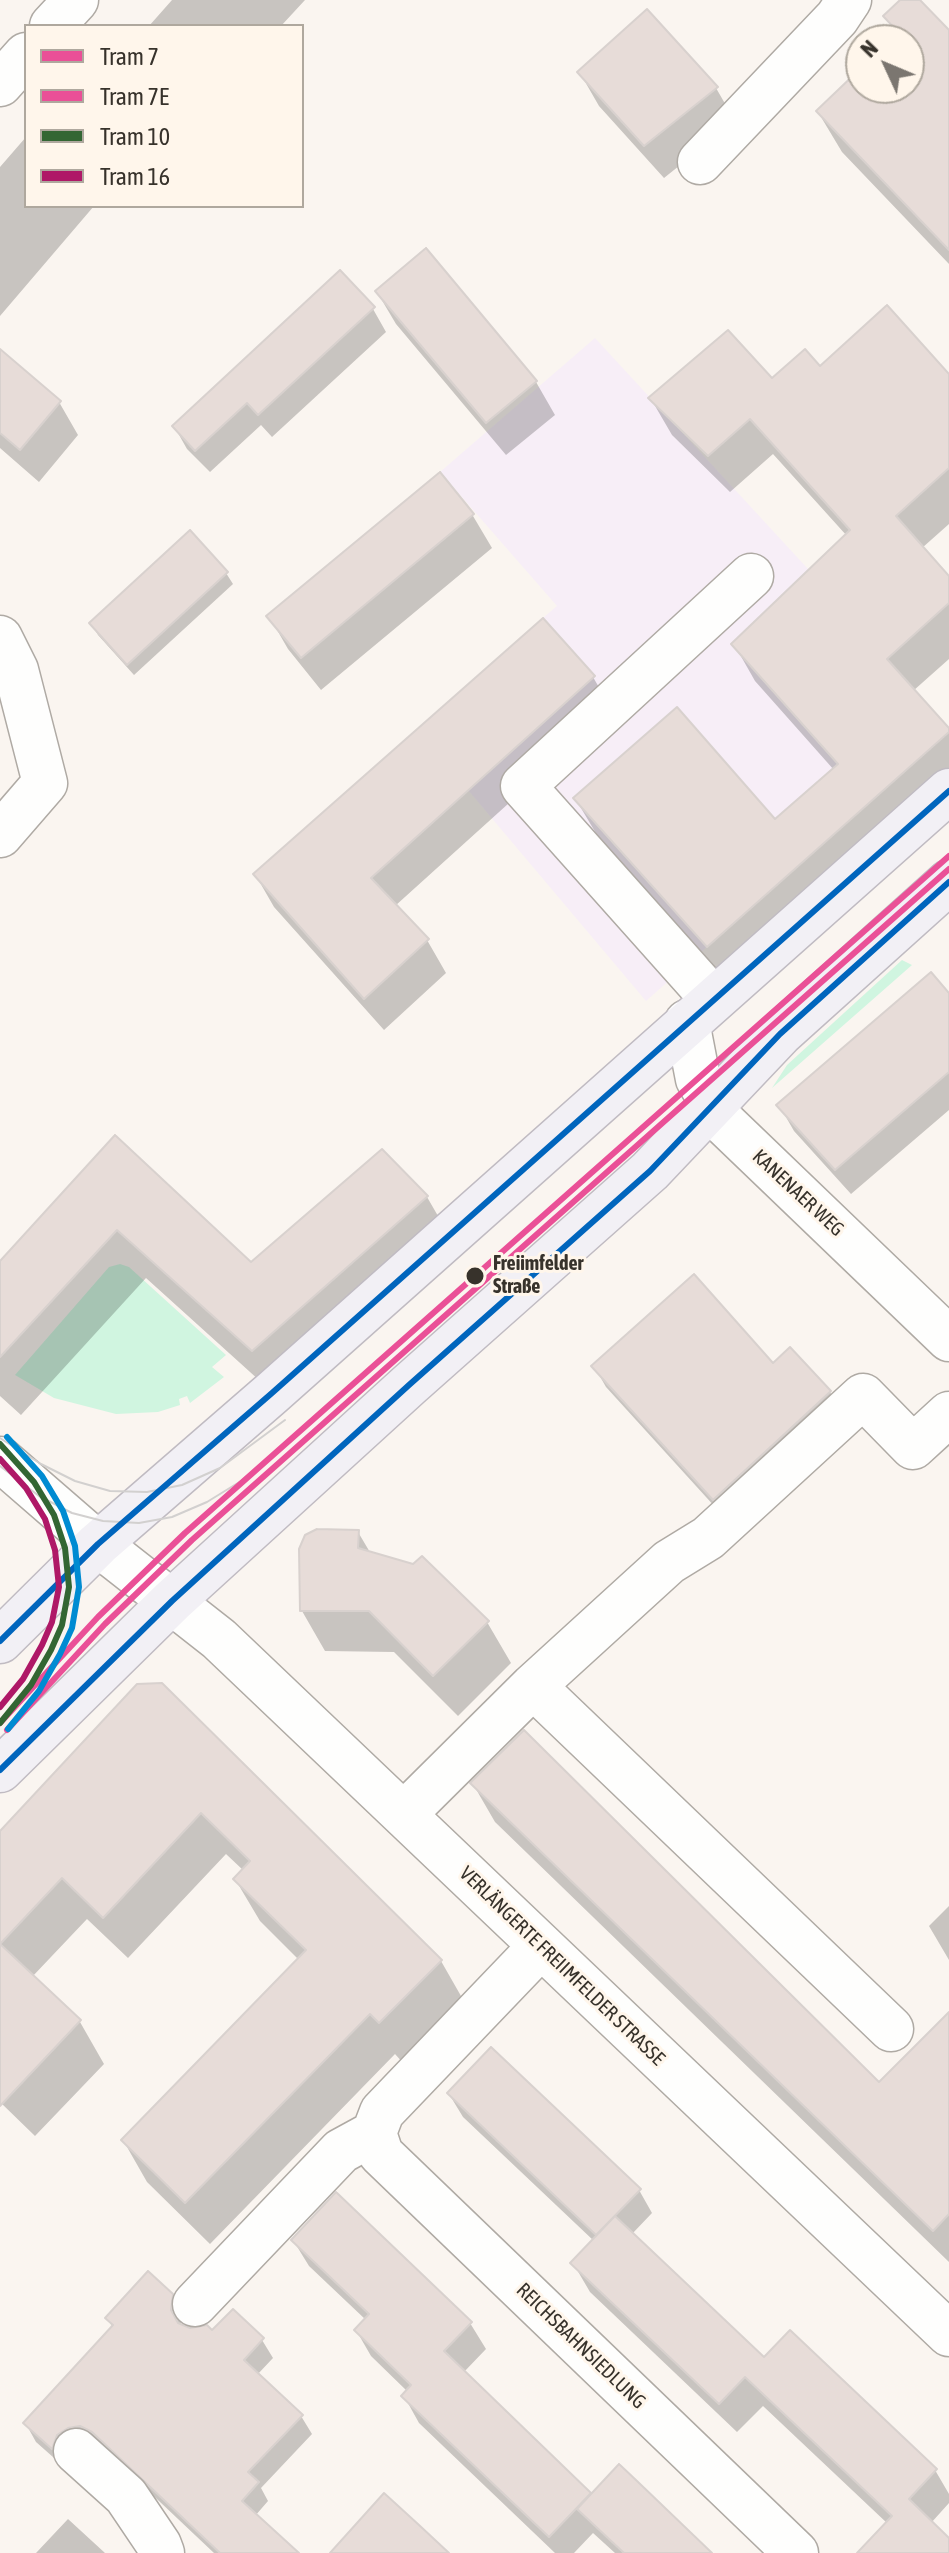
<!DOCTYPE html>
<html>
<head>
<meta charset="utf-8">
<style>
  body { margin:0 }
  #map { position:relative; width:949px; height:2553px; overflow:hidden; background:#faf5f0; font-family:"Asap Condensed",sans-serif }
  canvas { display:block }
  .legend { position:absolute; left:24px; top:24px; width:280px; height:184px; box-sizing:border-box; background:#fff6eb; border:2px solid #afa89e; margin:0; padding:10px 14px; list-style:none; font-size:24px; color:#37322b }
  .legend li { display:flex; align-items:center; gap:16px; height:40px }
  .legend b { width:40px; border:2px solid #afa89e }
  .north { position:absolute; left:845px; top:24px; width:80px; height:80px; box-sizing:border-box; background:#fff6eb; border:2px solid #afa89e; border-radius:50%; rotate:314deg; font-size:22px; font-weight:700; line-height:32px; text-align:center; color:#37322b }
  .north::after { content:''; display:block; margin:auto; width:28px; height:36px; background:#7b7670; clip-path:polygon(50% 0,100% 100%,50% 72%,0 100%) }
</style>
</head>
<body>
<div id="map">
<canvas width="949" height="2553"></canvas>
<ul class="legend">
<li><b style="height:10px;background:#ea5097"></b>Tram 7</li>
<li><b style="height:10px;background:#ea5097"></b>Tram 7E</li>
<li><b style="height:10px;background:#363"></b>Tram 10</li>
<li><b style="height:10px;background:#af1867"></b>Tram 16</li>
</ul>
<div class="north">N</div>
</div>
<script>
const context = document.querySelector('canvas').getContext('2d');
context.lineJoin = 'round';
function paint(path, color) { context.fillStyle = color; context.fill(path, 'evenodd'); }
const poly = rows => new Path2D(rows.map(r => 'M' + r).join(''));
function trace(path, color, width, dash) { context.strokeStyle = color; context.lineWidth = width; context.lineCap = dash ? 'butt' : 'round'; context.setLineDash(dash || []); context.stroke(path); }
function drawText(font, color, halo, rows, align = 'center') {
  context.font = font + ' "Asap Condensed",sans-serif'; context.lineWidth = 6; context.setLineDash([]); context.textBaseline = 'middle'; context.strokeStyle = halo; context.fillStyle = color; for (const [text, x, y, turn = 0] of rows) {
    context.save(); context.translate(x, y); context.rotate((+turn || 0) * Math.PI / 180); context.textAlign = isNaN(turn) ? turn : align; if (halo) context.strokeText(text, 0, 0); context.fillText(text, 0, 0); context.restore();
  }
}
const education = poly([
  [595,338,809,570,949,728,949,732,646,1001,468,790,594,676,543,618,557,606,440,472]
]);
const green = poly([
  [902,960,912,965,772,1088,787,1065],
  [120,1264,129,1267,226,1355,212,1367,224,1377,190,1403,187,1396,179,1399,180,1405,158,1412,116,1414,54,1398,15,1375,109,1267]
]);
const shadow = poly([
  [172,0,305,0,281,26,149,26],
  [903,0,918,0,949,33,949,264,842,152,818,112,861,71,861,88,909,88,909,40,893,40,897,36,886,17],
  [580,73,716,88,735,121,664,178,599,106],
  [26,137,26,206,94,206,0,316,0,167],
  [377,292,536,382,555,415,506,455,396,324],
  [373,309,386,332,272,437,261,425,210,472,187,449,174,426],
  [0,352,59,402,78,435,39,482,0,448],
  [820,368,949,377,949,524,922,548,949,579,949,659,913,691,949,731,949,788,729,983,597,835,575,798,775,821,834,770,755,681,734,644,847,536,773,454,730,492,672,435,651,399,771,381],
  [439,475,473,516,492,548,321,690,288,649,269,616],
  [226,573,233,584,134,675,98,635,91,623],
  [593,677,612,710,395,906,427,940,446,973,384,1030,274,907,255,874],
  [949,996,949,1110,851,1194,794,1131,779,1105],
  [115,1138,251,1265,427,1197,456,1247,281,1400,146,1278,21,1415,0,1396,0,1264],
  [790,1350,830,1392,841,1413,726,1519,606,1387,594,1366,773,1365],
  [358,1532,371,1554,487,1622,511,1663,458,1716,394,1652,325,1651,302,1611],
  [138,1686,441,1961,465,2003,404,2064,395,2054,210,2244,147,2182,123,2140,299,1960,260,1921,235,1879,244,1871,226,1854,128,1958,87,1919,32,1977,80,2022,104,2064,35,2136,0,2102,0,1834],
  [473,1784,879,2085,949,2014,949,2262,495,1822],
  [949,1906,949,1960,929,1926],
  [449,2094,639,2190,652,2213,632,2234,764,2360,935,2470,949,2494,949,2503,931,2523,949,2540,949,2553,871,2553,888,2524,763,2406,737,2432,590,2292,573,2263,594,2241,463,2117],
  [293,2240,470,2323,486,2349,463,2373,591,2496,709,2553,615,2553,593,2533,574,2553,555,2553,419,2423,404,2396,408,2392,371,2356,356,2330,366,2320,309,2266],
  [171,2295,182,2314,181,2326,262,2340,273,2358,257,2375,301,2416,312,2434,261,2488,268,2501,255,2516,296,2553,214,2553,105,2450,62,2465,36,2442,26,2424,113,2328,107,2318],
  [68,2519,105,2553,36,2553]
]);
const building = poly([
  [900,0,920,0,949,30,949,250,816,111,861,68,861,88,909,88,909,40,890,40,898,32,883,16,900,0],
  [647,9,718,87,644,146,577,72,647,9],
  [426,248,537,381,486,423,375,291,426,248],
  [340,270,375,307,258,415,247,403,195,451,172,426,340,270],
  [887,305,949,374,949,468,896,516,949,576,949,603,887,659,949,728,949,732,707,947,573,798,677,707,775,819,838,764,731,644,850,530,750,419,708,456,648,398,728,330,772,378,805,349,820,366,887,305],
  [0,349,61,401,20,450,0,433,0,349],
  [440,472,474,514,301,658,266,616,440,472],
  [190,530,228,572,127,665,89,623,190,530],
  [543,618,595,676,371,878,429,939,364,999,253,874,543,618],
  [931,972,949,993,949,1072,835,1170,776,1105,931,972],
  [115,1135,251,1262,382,1149,428,1196,252,1351,117,1230,0,1357,0,1261,115,1135],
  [694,1274,773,1363,790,1347,831,1391,713,1500,591,1366,694,1274],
  [317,1529,359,1530,358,1548,413,1564,422,1556,489,1621,433,1676,369,1611,300,1611,299,1549,305,1535,317,1529],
  [162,1683,442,1960,379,2023,370,2014,185,2203,121,2140,306,1950,233,1879,250,1861,201,1813,103,1918,62,1878,0,1944,81,2020,0,2106,0,1831,137,1684,162,1683],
  [524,1730,879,2082,949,2012,949,2214,933,2231,470,1783,524,1730],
  [491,2047,641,2189,596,2235,447,2093,491,2047],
  [336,2192,472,2322,444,2351,591,2493,549,2537,401,2396,411,2385,354,2330,369,2314,291,2240,336,2192],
  [615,2216,764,2357,790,2330,937,2469,909,2499,949,2538,949,2553,857,2553,892,2516,745,2377,719,2404,570,2263,615,2216],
  [148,2271,173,2294,171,2310,178,2323,190,2328,207,2325,212,2330,233,2309,264,2338,244,2360,303,2415,248,2472,259,2482,242,2501,299,2553,220,2553,92,2432,80,2426,68,2428,57,2435,52,2449,23,2423,113,2325,105,2318,148,2271],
  [619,2464,637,2481,712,2553,624,2553,577,2509,619,2464],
  [384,2493,419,2525,449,2553,330,2553,384,2493]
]);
const minor = poly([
  [52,26,76,0],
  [0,84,26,55],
  [700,162,837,18,849,0],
  [0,638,16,670,45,783,0,835],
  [713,999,523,786,751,576],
  [687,1022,698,1079,723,1122,949,1339],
  [0,1459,98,1544,219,1639,949,2334],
  [533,1686,891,2029],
  [404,1814,533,1686,669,1562,708,1538,863,1396,913,1447,949,1414],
  [541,1946,382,2112,374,2133,381,2154,796,2553],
  [195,2304,341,2151,374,2133],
  [76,2451,126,2496,159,2545,162,2553]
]);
const major = poly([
  [0,1641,98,1544,272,1393,949,791],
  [0,1770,172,1601,409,1385,650,1171,780,1034,949,882]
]);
const tram = poly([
  [0,1438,41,1464,75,1481,110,1491,147,1492,182,1485,220,1468,285,1420],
  [0,1466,39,1496,72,1513,103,1521,139,1523,172,1517,207,1502,241,1481,275,1453]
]);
const bus1 = poly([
  [0,1641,98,1544,272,1393,949,791],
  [0,1770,172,1601,409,1385,650,1171,780,1034,949,882]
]);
const tram1 = poly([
  [0,1723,98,1617,185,1533,949,856]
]);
const tram2 = poly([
  [7,1730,105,1624,192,1540,949,869]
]);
const tram3 = poly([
  [0,1444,34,1482,54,1515,65,1548,69,1587,62,1625,51,1650,31,1685,0,1723]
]);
const tram4 = poly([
  [0,1459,26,1488,45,1519,55,1550,59,1587,52,1622,42,1645,23,1679,0,1707]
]);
const tram5 = poly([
  [7,1437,42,1476,63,1511,75,1546,79,1587,72,1628,60,1654,39,1691,8,1729]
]);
const markers = [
  [475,1276,10,"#37322b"]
];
const streetNames = [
  ["KANENAER WEG",798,1193,43],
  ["VERLÄNGERTE FREIIMFELDER STRASSE",562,1966,44],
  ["REICHSBAHNSIEDLUNG",581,2346,44]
];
const stopNames = [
  ["Freiimfelder",493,1264],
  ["Straße",493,1287]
];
paint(education, '#f7eef7');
paint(green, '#d0f5e0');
paint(shadow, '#0003');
paint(building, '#e7dcd8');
trace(building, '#d8d1ce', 2);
trace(minor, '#afaaa4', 47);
trace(major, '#c0bbc2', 47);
trace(minor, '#fefefd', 44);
trace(major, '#f2f0f5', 44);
trace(tram, '#d2d0cf', 2);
trace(bus1, '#0065bd', 6);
trace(tram1, '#ea5097', 6);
trace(tram2, '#ea5097', 6);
trace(tram3, '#363', 6);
trace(tram4, '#af1867', 6);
trace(tram5, '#008bd2', 6);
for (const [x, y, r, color] of markers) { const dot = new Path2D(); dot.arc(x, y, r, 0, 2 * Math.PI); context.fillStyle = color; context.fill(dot); trace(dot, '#fff6eb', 3); }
drawText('20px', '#37322b', '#fff6eb', streetNames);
drawText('bold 20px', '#37322b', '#fff6eb', stopNames, 'left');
</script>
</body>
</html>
